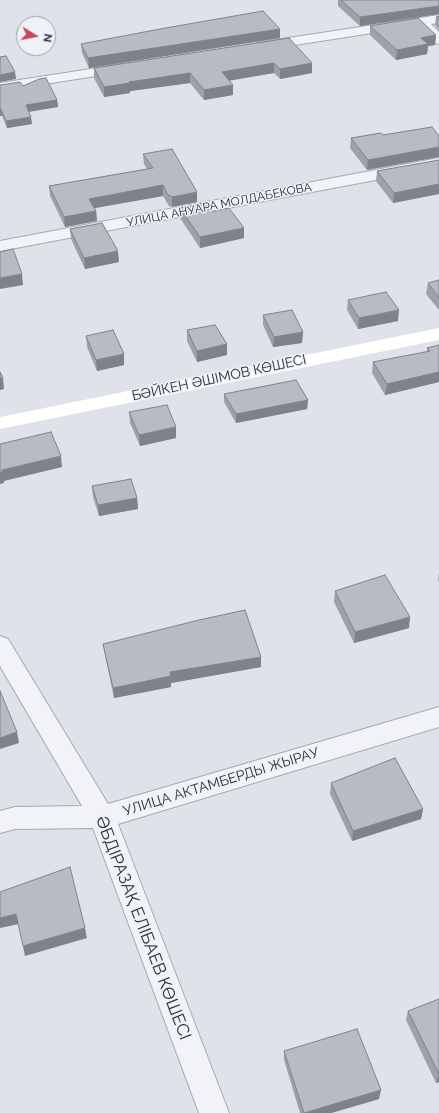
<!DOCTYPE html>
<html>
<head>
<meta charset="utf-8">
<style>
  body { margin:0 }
  #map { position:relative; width:439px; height:1113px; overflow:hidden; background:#dfe2e8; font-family:Raleway,sans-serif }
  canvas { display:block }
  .north { position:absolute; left:16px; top:16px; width:40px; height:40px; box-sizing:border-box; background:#eef1f5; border:1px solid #9fa3ac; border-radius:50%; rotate:100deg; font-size:11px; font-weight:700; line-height:16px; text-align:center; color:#282f3e }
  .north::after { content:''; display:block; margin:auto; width:14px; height:18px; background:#c94756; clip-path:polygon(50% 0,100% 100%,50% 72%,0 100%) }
</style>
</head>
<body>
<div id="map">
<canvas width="439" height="1113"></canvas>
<div class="north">N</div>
</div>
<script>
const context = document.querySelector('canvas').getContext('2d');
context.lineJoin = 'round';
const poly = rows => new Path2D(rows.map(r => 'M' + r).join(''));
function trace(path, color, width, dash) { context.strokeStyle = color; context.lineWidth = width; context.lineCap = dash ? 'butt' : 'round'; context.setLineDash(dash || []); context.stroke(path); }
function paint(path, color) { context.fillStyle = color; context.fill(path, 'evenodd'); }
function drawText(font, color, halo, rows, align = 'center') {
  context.font = font + ' Raleway,sans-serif'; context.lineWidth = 3; context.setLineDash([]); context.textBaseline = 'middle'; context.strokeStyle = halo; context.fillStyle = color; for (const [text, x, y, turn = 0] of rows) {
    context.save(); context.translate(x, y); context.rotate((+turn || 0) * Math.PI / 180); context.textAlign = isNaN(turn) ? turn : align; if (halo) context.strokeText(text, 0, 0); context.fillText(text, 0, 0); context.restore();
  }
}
const street = poly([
  [439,15,439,23,431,24,439,32,439,44,434,43,418,26,262,50,257,49,255,46,257,43,262,42,439,15],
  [123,64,128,65,130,68,128,71,0,91,0,83,123,64],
  [439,158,439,168,0,251,0,241,439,158],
  [0,636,8,639,108,804,439,707,439,727,118,824,229,1113,199,1113,93,828,15,829,0,833,0,811,15,807,82,806,0,666,0,636]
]);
const secondary = poly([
  [439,328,439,340,0,429,0,417,439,328]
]);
const wall = poly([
  [338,0,439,0,439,14,360,26,338,6],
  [439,16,439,30,435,25,436,17],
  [370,26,436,35,435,45,428,46,427,54,396,60,370,35],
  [280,38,89,68,82,53,81,44],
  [289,38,312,73,280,79,274,73,229,80,233,95,204,100,190,83,130,91,130,93,104,97,94,78,94,68],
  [0,85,23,86,57,100,58,107,29,112,32,124,7,128,2,116,0,116],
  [383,135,367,170,350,148,351,138],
  [143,154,197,202,172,207,169,206,163,196,94,208,96,211,97,221,65,227,50,196,49,186,147,169,144,164],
  [439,160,439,194,393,203,376,181,377,171],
  [180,208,210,212,244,228,244,238,200,248,180,218],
  [70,229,119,262,85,269,71,239],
  [439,280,439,310,426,294,428,283],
  [348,300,398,321,358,329,347,310],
  [263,315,303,332,302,343,273,347,263,325],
  [187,330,227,355,197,362,187,341],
  [86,336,124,365,97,371,87,347],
  [439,345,439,382,385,395,372,373,373,362,427,352,427,348],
  [224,394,308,400,307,409,236,423,224,402],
  [129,412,176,438,140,446,130,423],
  [92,486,137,498,138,509,99,516,93,497],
  [439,573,439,582,438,580],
  [335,591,409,628,354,643,334,602],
  [103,644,261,667,171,683,171,687,114,698,105,655],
  [331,783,423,809,421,819,352,841,330,794],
  [439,999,439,1082,436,1083,406,1020,408,1011],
  [284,1051,379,1099,331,1113,300,1113,284,1060]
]);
const shadedWall = poly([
  [439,6,439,14,360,26,360,17],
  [280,29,280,38,89,68,88,58],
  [436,35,435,45,428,46,427,54,396,60,397,50,421,38],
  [274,63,274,73,222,82,222,72],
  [312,63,312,73,280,79,280,69],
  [15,72,16,79,0,82,0,75],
  [190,73,190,83,130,91,130,93,104,97,104,87,129,82],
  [233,85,233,95,204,100,204,90],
  [57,100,58,107,26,112,26,105],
  [0,109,1,109,2,116,0,116],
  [31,117,32,124,7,128,6,121],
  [439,147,439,157,367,170,368,160],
  [439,184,439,194,393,203,394,193],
  [163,185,163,196,90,209,89,199],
  [197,192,197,202,172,207,172,197],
  [96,211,97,221,65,227,64,217],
  [244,228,244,238,200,248,200,237],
  [118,251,119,262,85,269,84,258],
  [22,274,23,285,0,289,0,278],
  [399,310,398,321,358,329,359,318],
  [303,332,302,343,273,347,274,337],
  [227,344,227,355,197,362,197,351],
  [124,354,124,365,97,371,96,360],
  [439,372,439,382,385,395,387,384],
  [0,378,3,378,4,389,0,390],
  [308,400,307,409,236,423,236,414],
  [176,427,176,438,140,446,139,435],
  [61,456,62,467,4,481,4,483,0,484,0,473,2,470],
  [137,498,138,509,99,516,98,505],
  [410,617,409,628,354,643,355,632],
  [261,657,261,667,171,683,171,687,114,698,113,688,170,672],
  [17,732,19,743,0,749,0,738],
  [423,809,421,819,352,841,353,831],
  [16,914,19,924,0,928,0,918],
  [85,928,87,938,25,956,23,946],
  [439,1074,439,1082,436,1083],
  [381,1090,379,1099,331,1113,303,1113]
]);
const building = poly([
  [341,0,439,0,439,6,360,17,341,0],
  [263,11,280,29,88,58,81,44,160,29,263,11],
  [439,16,439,20,436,17,439,16],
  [418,18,436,35,421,38,428,44,397,50,370,26,418,18],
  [289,38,312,63,280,69,274,63,222,72,233,85,204,90,190,73,129,82,130,83,104,87,94,68,289,38],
  [6,56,15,72,0,75,0,57,6,56],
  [46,78,57,100,26,105,31,117,6,121,1,109,0,109,0,85,20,82,23,86,39,79,46,78],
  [432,127,439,136,439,147,368,160,351,138,381,133,383,135,432,127],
  [172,149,197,192,172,197,168,195,163,185,89,199,96,211,64,217,49,186,153,168,143,154,172,149],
  [439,160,439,184,394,193,377,171,439,160],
  [205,203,210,212,229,208,244,228,200,237,180,208,205,203],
  [102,223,118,251,84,258,70,229,102,223],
  [13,249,22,274,0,278,0,252,13,249],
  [439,280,439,298,428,283,439,280],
  [386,292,399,310,359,318,348,300,386,292],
  [292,310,303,332,274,337,263,315,292,310],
  [215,325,227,344,197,351,187,330,215,325],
  [113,330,124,354,96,360,86,336,113,330],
  [439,345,439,372,387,384,373,362,430,351,427,348,439,345],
  [0,372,3,378,0,378,0,372],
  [296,380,308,400,236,414,224,394,296,380],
  [167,405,176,427,139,435,129,412,167,405],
  [51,432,61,456,2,470,2,472,0,473,0,444,51,432],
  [131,479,137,498,98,505,92,486,131,479],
  [385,575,410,617,355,632,335,591,385,575],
  [245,610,261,657,170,672,171,676,113,688,103,644,199,620,245,610],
  [0,691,17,732,0,738,0,691],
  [395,758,423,809,353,831,331,783,395,758],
  [70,867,85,928,23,946,16,914,0,918,0,892,70,867],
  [439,999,439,1074,408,1011,439,999],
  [357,1029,381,1090,304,1113,284,1051,357,1029]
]);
const farStreetnames = [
  ["УЛИЦА АНУАРА МОЛДАБЕКОВА",219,205,-11]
];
const streetNames = [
  ["БӘЙКЕН ӘШІМОВ КӨШЕСІ",219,378,-12],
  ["УЛИЦА АКТАМБЕРДЫ ЖЫРАУ",221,782,-17]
];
const nearStreetnames = [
  ["ӘБДІРАЗАҚ ЕЛІБАЕВ КӨШЕСІ",143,928,69]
];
trace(street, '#a4a9b2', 2);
paint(street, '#f1f3f6');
paint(secondary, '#fff');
paint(wall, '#9da1a9');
paint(shadedWall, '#7f8389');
paint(building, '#b6bbc4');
trace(building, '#7f8389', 1);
drawText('12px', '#282f3e', '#eef1f5', farStreetnames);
drawText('14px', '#282f3e', '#eef1f5', streetNames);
drawText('17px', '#282f3e', '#eef1f5', nearStreetnames);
</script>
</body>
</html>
